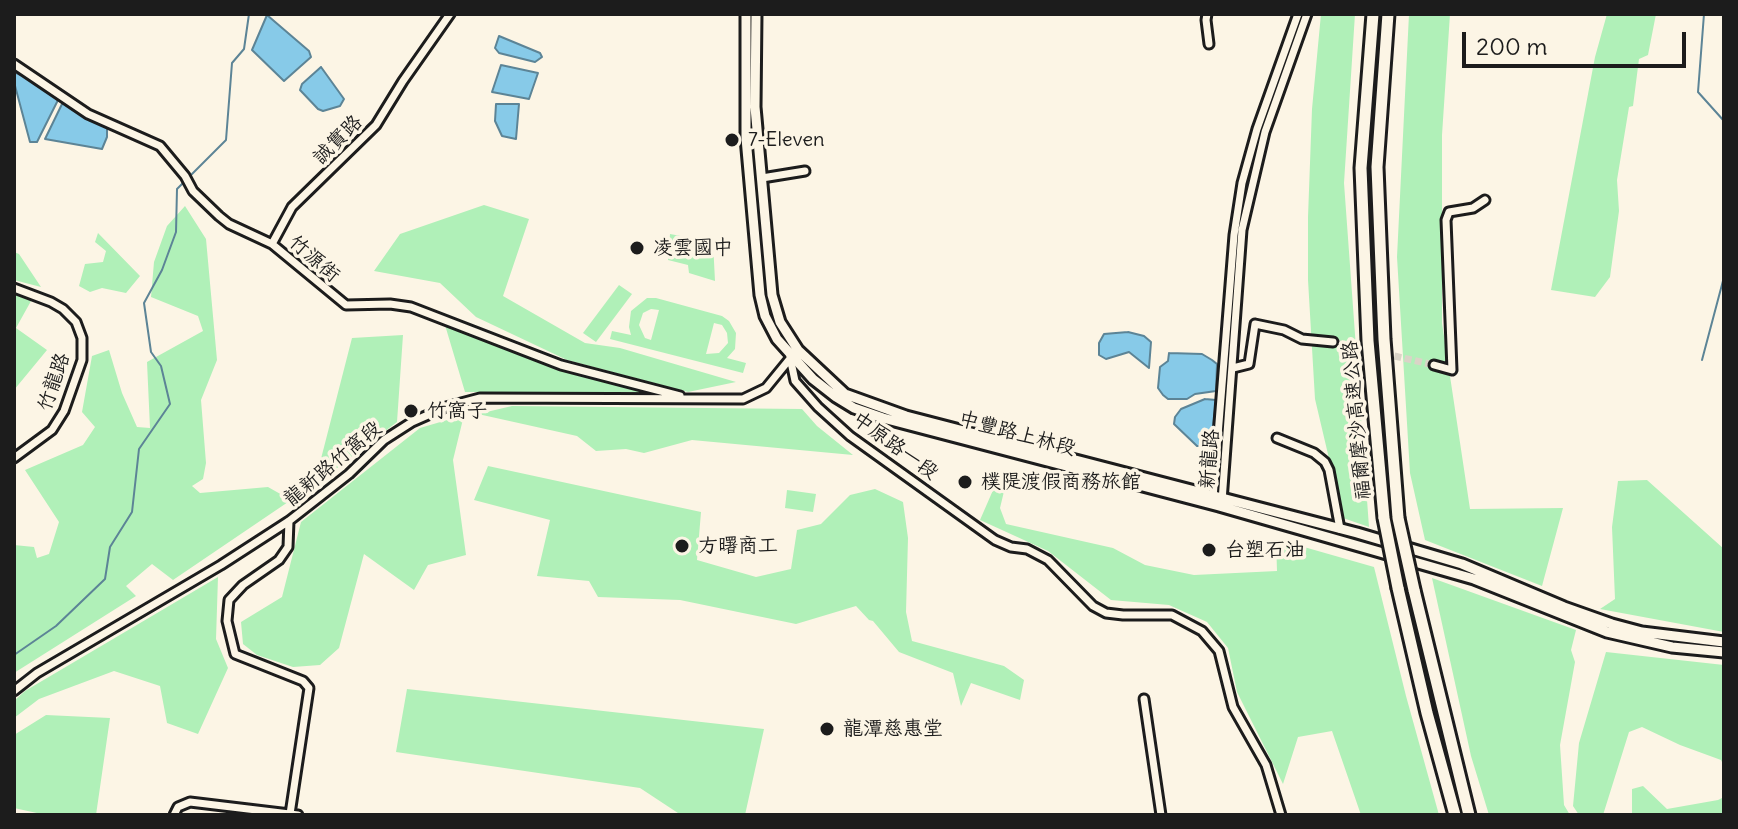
<!DOCTYPE html>
<html>
<head>
<meta charset="utf-8">
<style>
  body { margin:0 }
  #map { position:relative; width:1738px; height:829px; overflow:hidden; background:#fcf5e5; font-family:Delius,sans-serif }
  canvas { display:block }
  .frame { position:absolute; inset:0; border:16px solid #1c1c1c; pointer-events:none }
  .scale { position:absolute; left:1462px; top:32px; width:224px; height:36px; box-sizing:border-box; border:4px solid #1c1c1c; border-top:0; padding-left:10px; font-size:24px; line-height:28px; white-space:nowrap; color:#1c1c1c; -webkit-text-stroke:6px #fcf5e5; paint-order:stroke }
</style>
</head>
<body>
<div id="map">
<canvas width="1738" height="829"></canvas>
<div class="frame"></div>
<div class="scale">200 m</div>
</div>
<script>
const context = document.querySelector('canvas').getContext('2d');
context.lineJoin = 'round';
function paint(path, color) { context.fillStyle = color; context.fill(path, 'evenodd'); }
const poly = rows => new Path2D(rows.map(r => 'M' + r).join(''));
function trace(path, color, width, dash) { context.strokeStyle = color; context.lineWidth = width; context.lineCap = dash ? 'butt' : 'round'; context.setLineDash(dash || []); context.stroke(path); }
function drawText(font, color, halo, rows, align = 'center') {
  context.font = font + ' Delius,"LXGW WenKai TC",sans-serif'; context.lineWidth = 7; context.setLineDash([]); context.textBaseline = 'middle'; context.strokeStyle = halo; context.fillStyle = color; for (const [text, x, y, turn = 0] of rows) {
    context.save(); context.translate(x, y); context.rotate((+turn || 0) * Math.PI / 180); context.textAlign = isNaN(turn) ? turn : align; if (halo) context.strokeText(text, 0, 0); context.fillText(text, 0, 0); context.restore();
  }
}
const green = poly([
  [1321,14,1355,14,1344,183,1369,527,1343,518,1315,399,1308,280,1308,217,1312,109],
  [1409,14,1450,14,1442,135,1442,323,1470,509,1563,508,1542,586,1425,540,1410,473,1397,257],
  [1607,14,1656,14,1648,55,1639,59,1633,106,1629,107,1617,180,1619,211,1610,277,1595,297,1551,290,1595,57],
  [484,205,529,219,503,296,585,343,620,348,736,382,688,392,567,360,476,317,440,283,374,271,400,234],
  [185,206,206,239,217,360,201,400,206,463,203,479,192,486,200,493,268,487,291,500,173,580,152,564,126,586,136,596,14,673,14,545,34,547,37,558,49,554,59,522,25,470,83,445,95,427,82,412,92,356,109,350,122,393,137,427,150,428,147,362,203,331,198,316,151,297,154,262,167,226],
  [98,233,140,276,126,293,102,288,90,292,79,286,85,264,103,262,106,251,95,242],
  [670,234,713,242,715,281,689,273,688,265,668,260],
  [14,252,19,254,41,287,14,280],
  [619,285,632,294,596,342,583,333],
  [14,293,31,301,16,328,47,350,14,390],
  [647,298,656,298,722,316,729,321,736,333,735,349,727,358,746,363,743,373,610,339,612,331,631,335,629,327,631,311],
  [651,309,659,310,651,340,645,338,639,325,643,313],
  [714,323,722,325,727,333,728,343,719,353,706,354],
  [445,325,486,339,556,369,658,391,662,395,656,398,631,392,465,392],
  [403,335,397,422,314,486,352,338],
  [512,406,802,409,817,426,853,455,692,440,644,453,626,449,596,451,577,436,478,414],
  [464,415,453,460,466,555,428,565,414,590,364,554,339,648,320,665,293,667,257,655,243,644,241,622,282,597,301,522,420,428],
  [488,466,701,512,697,560,756,577,791,569,797,530,821,524,850,495,875,489,903,502,908,538,906,612,912,641,1004,666,1024,680,1020,700,971,683,961,706,953,673,899,652,873,621,869,620,856,606,796,624,680,600,598,597,589,581,537,576,550,520,474,500],
  [1007,479,1000,508,1006,524,1113,548,1145,565,1194,575,1277,571,1276,539,1374,567,1406,696,1439,815,1361,815,1332,731,1298,737,1283,784,1237,692,1228,648,1207,622,1169,605,1111,600,1048,551,980,520,997,481],
  [1647,480,1724,549,1724,632,1600,609,1615,599,1612,527,1618,481],
  [787,490,816,494,813,512,785,508],
  [218,577,216,639,228,668,198,734,167,723,160,686,114,671,39,699,14,718,14,701,25,691],
  [1432,578,1576,630,1571,650,1575,662,1560,745,1564,805,1570,815,1489,815,1471,756],
  [1606,652,1724,665,1724,766,1721,760,1680,745,1642,727,1629,732,1603,815,1579,815,1573,806,1579,743],
  [407,689,764,729,745,815,681,815,640,788,396,752],
  [46,715,110,718,96,815,46,815,14,808,14,735],
  [1643,786,1667,809,1718,800,1724,797,1724,815,1632,815,1632,789]
]);
const water = poly([
  [267,15,309,51,311,57,284,81,252,50,267,15],
  [499,36,540,53,542,57,535,62,499,53,495,48,499,36],
  [501,65,538,73,529,99,492,92,501,65],
  [321,67,344,99,340,106,323,111,318,109,300,90,302,84,321,67],
  [14,72,34,81,58,100,37,142,30,142,14,82,14,72],
  [63,102,89,120,107,127,107,137,102,149,45,139,63,102],
  [496,104,519,104,516,139,502,136,495,121,496,104],
  [1128,332,1144,336,1151,342,1149,368,1129,352,1106,359,1099,355,1099,343,1104,334,1128,332],
  [1169,353,1202,354,1212,360,1217,364,1216,391,1195,394,1187,399,1168,399,1163,395,1158,388,1160,367,1168,361,1169,353],
  [1205,399,1216,400,1211,446,1197,446,1174,424,1175,417,1181,409,1205,399]
]);
const stream = poly([
  [1704,14,1698,92,1724,121],
  [188,178,226,140,232,63,244,49,249,14],
  [1702,360,1724,277],
  [14,655,56,626,105,579,110,547,132,512,139,449,170,404,161,366,151,352,144,303,162,270,176,232,177,189,184,182]
]);
const minorTunnel = poly([
  [1333,342,1434,365]
]);
const minor = poly([
  [1207,14,1206,20,1209,44],
  [14,64,88,114,160,146,185,176,193,191,219,216,229,224,272,244,346,305,390,304,411,307,561,365,680,396],
  [762,178,805,171],
  [272,244,292,207,376,125,403,81,450,14],
  [14,288,51,302,63,309,76,322,82,338,82,360,64,411,52,430,14,458],
  [790,357,795,381,818,407,850,436,995,540,1011,547,1027,549,1048,560,1093,606,1106,613,1123,615,1172,615,1202,631,1219,651,1233,707,1266,765,1281,815],
  [1434,365,1452,370,1446,220,1449,212,1473,208,1485,200],
  [1233,368,1249,364,1255,324,1284,330,1302,339,1333,342],
  [1277,438,1314,453,1325,462,1329,470,1340,529],
  [1213,498,1234,235,1242,183,1257,129,1298,14],
  [1222,501,1242,230,1265,132,1307,14],
  [289,521,288,547,279,560,243,585,229,600,227,621,235,654,303,681,309,688,290,814],
  [14,691,37,673,221,565,289,521,349,474,384,440,412,422,446,407,480,398,743,399,766,388,793,355],
  [1144,699,1161,815],
  [174,815,178,807,190,802,298,815]
]);
const major = poly([
  [746,14,746,138,760,295,765,316,777,339,813,379,836,397,854,408,883,418,1219,506,1474,579,1607,632,1672,647,1724,652],
  [756,14,755,107,772,295,780,322,798,350,845,394,906,416,1357,533,1462,564,1564,607,1612,624,1642,632,1724,642]
]);
const highway = poly([
  [1373,14,1361,168,1368,341,1384,518],
  [1388,14,1377,167,1384,339,1398,518],
  [1398,588,1427,713,1455,815],
  [1414,590,1469,815]
]);
const highwayBridge = poly([
  [1384,518,1398,588],
  [1398,518,1414,590]
]);
const markers = [
  [732,140,8,"#1c1c1c"],
  [637,248,8,"#1c1c1c"],
  [411,411,8,"#1c1c1c"],
  [965,482,8,"#1c1c1c"],
  [682,546,8,"#1c1c1c"],
  [1209,550,8,"#1c1c1c"],
  [827,729,8,"#1c1c1c"]
];
const streetNames = [
  ["誠實路",338,140,-45],
  ["竹源街",314,259,41],
  ["竹龍路",54,382,-71],
  ["福爾摩沙高速公路",1357,420,-95],
  ["中豐路上林段",1017,434,15],
  ["中原路一段",895,446,36],
  ["新龍路",1210,459,-85],
  ["龍新路竹窩段",333,464,-40]
];
const poiNames = [
  ["7-Eleven",748,140],
  ["凌雲國中",653,248],
  ["竹窩子",427,411],
  ["樸隄渡假商務旅館",981,482],
  ["方曙商工",698,546],
  ["台塑石油",1225,550],
  ["龍潭慈惠堂",843,729]
];
paint(green, '#b0f0b8');
paint(water, '#87cae8');
trace(water, '#5c8496', 2);
trace(stream, '#5c8496', 2);
trace(minorTunnel, '#dad4c7', 7, [7, 3.5]);
trace(minor, '#1c1c1c', 13);
trace(major, '#1c1c1c', 15);
trace(highway, '#1c1c1c', 17);
trace(minor, '#fcf5e5', 7);
trace(major, '#fcf5e5', 9);
trace(highway, '#fcf5e5', 11);
trace(highwayBridge, '#1c1c1c', 17, []);
trace(highwayBridge, '#fcf5e5', 11);
for (const [x, y, r, color] of markers) { const dot = new Path2D(); dot.arc(x, y, r, 0, 2 * Math.PI); context.fillStyle = color; context.fill(dot); trace(dot, '#fcf5e5', 3); }
drawText('20px', '#1c1c1c', '#fcf5e5', streetNames);
drawText('20px', '#1c1c1c', '#fcf5e5', poiNames, 'left');
</script>
</body>
</html>
